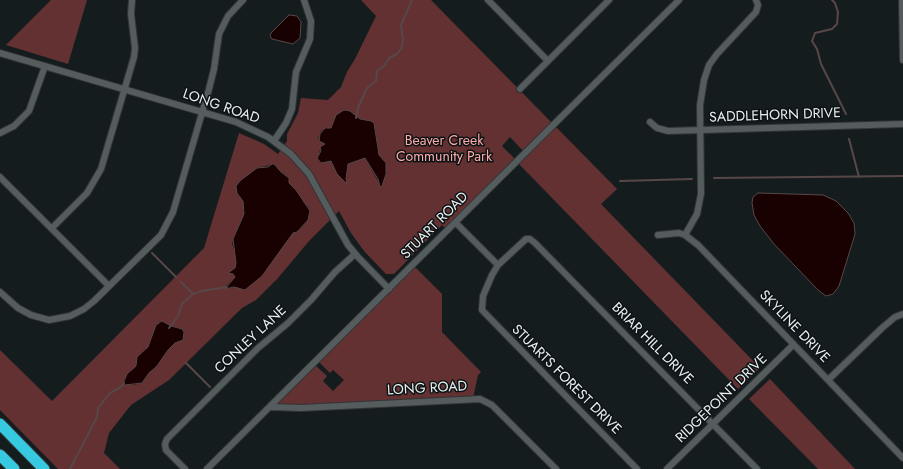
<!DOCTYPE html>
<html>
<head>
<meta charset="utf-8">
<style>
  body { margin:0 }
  canvas { display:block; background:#151c1e }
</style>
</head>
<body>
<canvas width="903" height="469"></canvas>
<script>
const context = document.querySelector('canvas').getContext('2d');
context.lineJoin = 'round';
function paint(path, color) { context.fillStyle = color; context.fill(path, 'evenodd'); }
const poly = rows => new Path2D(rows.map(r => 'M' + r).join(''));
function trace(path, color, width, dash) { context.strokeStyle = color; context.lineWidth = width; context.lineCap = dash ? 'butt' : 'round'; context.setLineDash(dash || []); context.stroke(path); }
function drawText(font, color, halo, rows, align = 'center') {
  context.font = font + ' Jost,sans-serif'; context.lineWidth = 3; context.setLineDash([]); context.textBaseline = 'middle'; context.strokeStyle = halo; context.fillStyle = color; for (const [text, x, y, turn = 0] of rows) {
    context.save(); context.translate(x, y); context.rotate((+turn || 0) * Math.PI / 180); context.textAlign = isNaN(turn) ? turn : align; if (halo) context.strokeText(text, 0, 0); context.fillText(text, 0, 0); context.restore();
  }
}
const green = poly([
  [51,0,87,0,68,64,6,45],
  [361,0,431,0,617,189,601,204,760,368,738,389,517,162,448,231,442,225,394,274,386,274,364,251,351,233,339,211,309,241,278,278,256,300,242,308,169,380,131,405,109,433,104,453,120,469,58,469,0,410,0,350,52,401,204,248,239,133,264,144,278,154,287,141,287,134,298,113,301,98,328,100,341,87,347,72,355,59,376,16],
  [348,111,360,119,371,121,374,123,379,155,386,163,386,174,382,183,379,183,365,158,348,164,346,182,337,174,331,161,321,163,318,159,320,149,325,144,318,138,321,131,324,129,331,128,334,120],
  [510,137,525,153,517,161,502,146],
  [274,164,281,172,285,174,291,187,296,190,301,199,309,208,309,216,306,223,297,232,293,233,262,276,251,284,242,289,234,287,227,289,225,287,235,277,233,274,228,273,235,268,236,263,237,260,232,243,244,214,243,201,238,195,236,186,241,180,257,168],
  [160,321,174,327,180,328,184,332,183,340,175,343,168,350,157,366,149,373,142,383,134,385,127,384,124,382,124,379,136,366,140,354,148,347,154,331],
  [413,265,442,294,442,332,481,372,478,375,473,398,271,407,314,364,327,376,323,381,333,391,344,380,333,370,330,373,317,360],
  [770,379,855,469,818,469,749,399]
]);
const water = poly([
  [289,15,297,16,301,22,300,38,293,44,272,39,270,36,271,33,289,15],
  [344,110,350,111,360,119,371,121,374,123,379,155,386,163,386,174,382,186,380,187,378,179,365,158,348,164,346,179,347,184,337,174,331,161,321,163,317,158,321,151,320,147,325,144,319,141,320,134,325,128,331,128,336,115,344,110],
  [272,164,274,164,281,172,289,178,289,183,296,190,310,211,308,220,297,232,293,233,262,276,245,290,234,287,225,289,235,277,233,274,228,273,235,268,236,263,233,239,244,214,243,201,237,193,236,186,241,180,257,168,268,167,272,164],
  [758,193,823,195,836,201,848,213,854,223,855,234,839,286,833,294,826,296,818,290,774,244,760,226,754,215,752,203,753,197,758,193],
  [162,321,171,326,182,329,184,332,183,340,175,343,168,350,157,366,149,373,142,383,125,385,123,384,127,374,136,366,137,357,148,347,156,325,162,321]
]);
const stream = poly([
  [832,0,835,3,838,12,837,24,832,29,815,33,812,41,817,49,821,64,846,114],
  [356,118,358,108,367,88,376,81,377,71,385,65,389,58,397,54,401,49,403,40,401,25,412,0],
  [849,139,859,177],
  [714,178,903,176],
  [620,181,692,179],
  [152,253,176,277],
  [181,282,193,294],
  [169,328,178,316,182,304,193,294,202,291,227,287],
  [186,363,210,387],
  [70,469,97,417,98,408,110,393,121,387,124,383]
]);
const minor = poly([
  [488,0,548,61],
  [902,0,903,60],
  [0,53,236,122,268,137,291,154,309,174,348,245,358,257,389,289],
  [520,89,609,0],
  [650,122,657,128,668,131,903,124],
  [0,133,14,126,29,111,45,66],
  [274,141,286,123,292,109,296,72,310,39,311,21,304,0],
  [0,177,109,286],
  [456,223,498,265],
  [52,228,87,193,101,169,134,57,135,48,131,14,132,0],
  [658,235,679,233,685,235,698,245,903,458],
  [685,235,697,214,701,194,700,105,704,80,709,65,717,54,756,12,758,5,756,0],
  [0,292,18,308,31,315,49,320,70,316,84,309,94,301,161,235,173,212,209,89,214,69,219,34,228,16,243,0],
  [828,380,882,328,895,317,903,314],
  [271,407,301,408,480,399,492,405,556,469],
  [185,469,166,450,165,444,167,439,258,348,288,323,311,300,335,272,355,254],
  [207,469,679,0],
  [637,469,482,310,483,296,492,275,498,265,526,239,530,239,535,243,757,469],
  [667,469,793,345]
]);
const motorway = poly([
  [0,424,44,469],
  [0,455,14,469]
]);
const streetNames = [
  ["LONG ROAD",221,107,19],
  ["SADDLEHORN DRIVE",775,116,-2],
  ["STUART ROAD",435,226,-45],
  ["SKYLINE DRIVE",794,327,46],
  ["CONLEY LANE",251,340,-43],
  ["BRIAR HILL DRIVE",652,344,45],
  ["STUARTS FOREST DRIVE",566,380,45],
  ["LONG ROAD",427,389,-3],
  ["RIDGEPOINT DRIVE",722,399,-44]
];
const parkNames = [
  ["Beaver Creek",444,142],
  ["Community Park",444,158]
];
paint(green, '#633132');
paint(water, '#190001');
trace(water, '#574748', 1);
trace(stream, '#574748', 2);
trace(minor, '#313536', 8);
trace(motorway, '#313536', 13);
trace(minor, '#545c5e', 6);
trace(motorway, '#36c9df', 11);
drawText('14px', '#e9eeef', '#0c1315', streetNames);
drawText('14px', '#ffaaa9', '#0c1315', parkNames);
</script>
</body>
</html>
